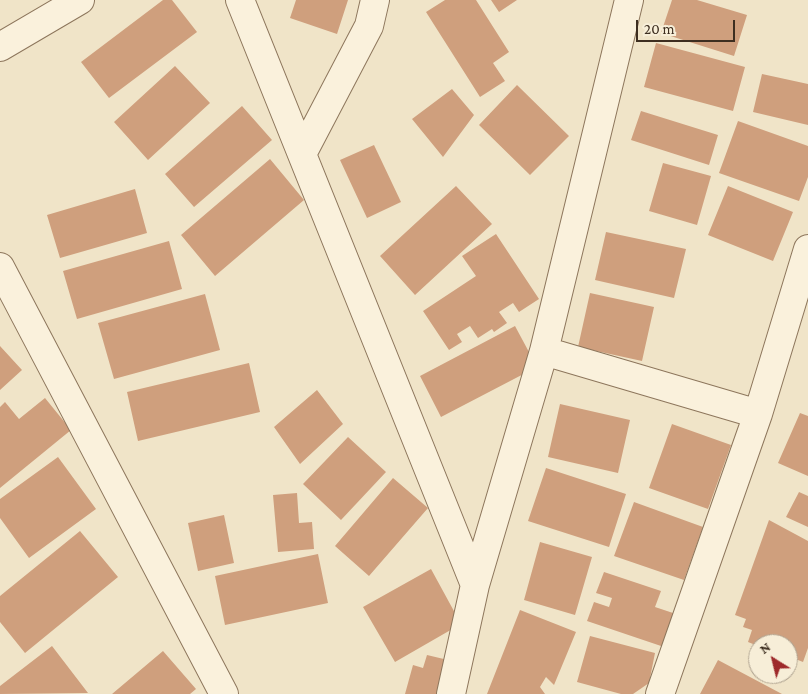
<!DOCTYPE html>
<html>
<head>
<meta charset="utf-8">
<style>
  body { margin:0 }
  #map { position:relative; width:808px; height:694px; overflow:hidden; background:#f0e4c8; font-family:"Crimson Pro",serif }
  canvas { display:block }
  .north { position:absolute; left:748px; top:634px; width:50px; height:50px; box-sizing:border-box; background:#f7eed8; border:1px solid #ada18e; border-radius:50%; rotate:324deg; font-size:14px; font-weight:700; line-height:20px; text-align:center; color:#3d2e20 }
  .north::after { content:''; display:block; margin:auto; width:18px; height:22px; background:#9e2a2b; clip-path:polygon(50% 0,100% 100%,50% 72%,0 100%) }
  .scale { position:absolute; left:636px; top:20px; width:99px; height:22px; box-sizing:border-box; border:2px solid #3d2e20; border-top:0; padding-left:6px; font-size:15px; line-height:18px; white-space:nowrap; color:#3d2e20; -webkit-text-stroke:4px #f7eed8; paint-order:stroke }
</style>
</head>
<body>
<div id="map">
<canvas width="808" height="694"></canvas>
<div class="north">N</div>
<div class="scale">20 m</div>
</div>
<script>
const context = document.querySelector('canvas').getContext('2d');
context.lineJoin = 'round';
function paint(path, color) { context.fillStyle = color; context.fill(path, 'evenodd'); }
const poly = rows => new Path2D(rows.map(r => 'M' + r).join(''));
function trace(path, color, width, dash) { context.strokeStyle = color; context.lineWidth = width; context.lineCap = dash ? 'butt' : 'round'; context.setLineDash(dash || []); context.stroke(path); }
const building = poly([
  [163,0,172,0,197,32,109,98,81,62],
  [296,0,348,0,337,34,290,18],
  [445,0,476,0,509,52,493,63,505,81,480,97,426,12],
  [491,0,517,0,499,12],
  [672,0,697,0,747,15,734,56,661,33],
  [656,43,745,67,733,111,644,87],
  [175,66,210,103,148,160,114,122],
  [762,74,808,84,808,125,753,112],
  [517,85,569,136,530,175,479,125],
  [452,89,474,115,443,157,412,119],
  [242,106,272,140,194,207,165,174],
  [641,111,718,135,709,165,631,140],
  [738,121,808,146,808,177,799,201,719,173],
  [374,145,401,202,367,218,340,160],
  [270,159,304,200,215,276,181,235],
  [663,163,711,176,697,225,649,211],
  [456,186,492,224,415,295,380,256],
  [728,186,793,212,773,261,708,235],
  [135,189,147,233,60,258,47,215],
  [606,232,686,249,674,298,595,280],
  [496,234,539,299,519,312,513,303,499,312,507,323,494,332,492,329,478,338,470,326,457,334,462,342,449,350,423,311,476,276,462,256],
  [169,241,182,289,77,319,63,271],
  [590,293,654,307,642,361,578,347],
  [205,294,220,350,114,379,98,323],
  [515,326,537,367,441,417,420,376],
  [0,346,22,370,0,390],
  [249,363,260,412,138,441,127,392],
  [317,390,343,424,300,464,274,427],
  [45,398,71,430,0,488,0,407,5,402,19,419],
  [560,404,630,420,618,473,548,457],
  [800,413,808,416,808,476,778,463],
  [672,424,731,445,708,509,649,488],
  [348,437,386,472,341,520,303,484],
  [58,457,96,509,29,558,0,518,0,499],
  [546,468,626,494,609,547,528,521],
  [393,478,428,508,369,576,335,546],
  [799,492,808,496,808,527,786,517],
  [297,493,299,523,312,522,314,549,278,552,273,495],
  [634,502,703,527,684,580,614,556],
  [224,515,234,563,198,571,188,523],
  [769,520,808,541,808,648,803,662,788,656,788,644,758,644,758,646,748,642,752,630,743,627,746,619,735,615],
  [80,531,118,577,25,653,0,622,0,596],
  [540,542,592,557,575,615,524,600],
  [318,554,328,603,225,625,215,576],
  [431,569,461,624,395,662,363,607],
  [604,572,661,591,655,607,676,614,664,647,587,621,594,602,609,607,612,598,596,593],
  [520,610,576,632,554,685,546,677,540,687,545,694,487,694],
  [590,636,655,653,649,683,633,694,621,694,577,682],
  [52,646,88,693,0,694,0,686],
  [163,651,196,689,190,694,112,694],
  [427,655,448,660,439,694,405,694,413,665,423,668],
  [718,660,782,694,700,694]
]);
const street = poly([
  [240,0,475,585],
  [0,47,80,0],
  [302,154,369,26,375,0],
  [0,267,224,694],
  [544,351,758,414],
  [451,694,475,585,544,351,629,0],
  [660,694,758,414,808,249]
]);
paint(building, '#cf9f7d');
trace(street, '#8d765c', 30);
trace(street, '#faf1dc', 28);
</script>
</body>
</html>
